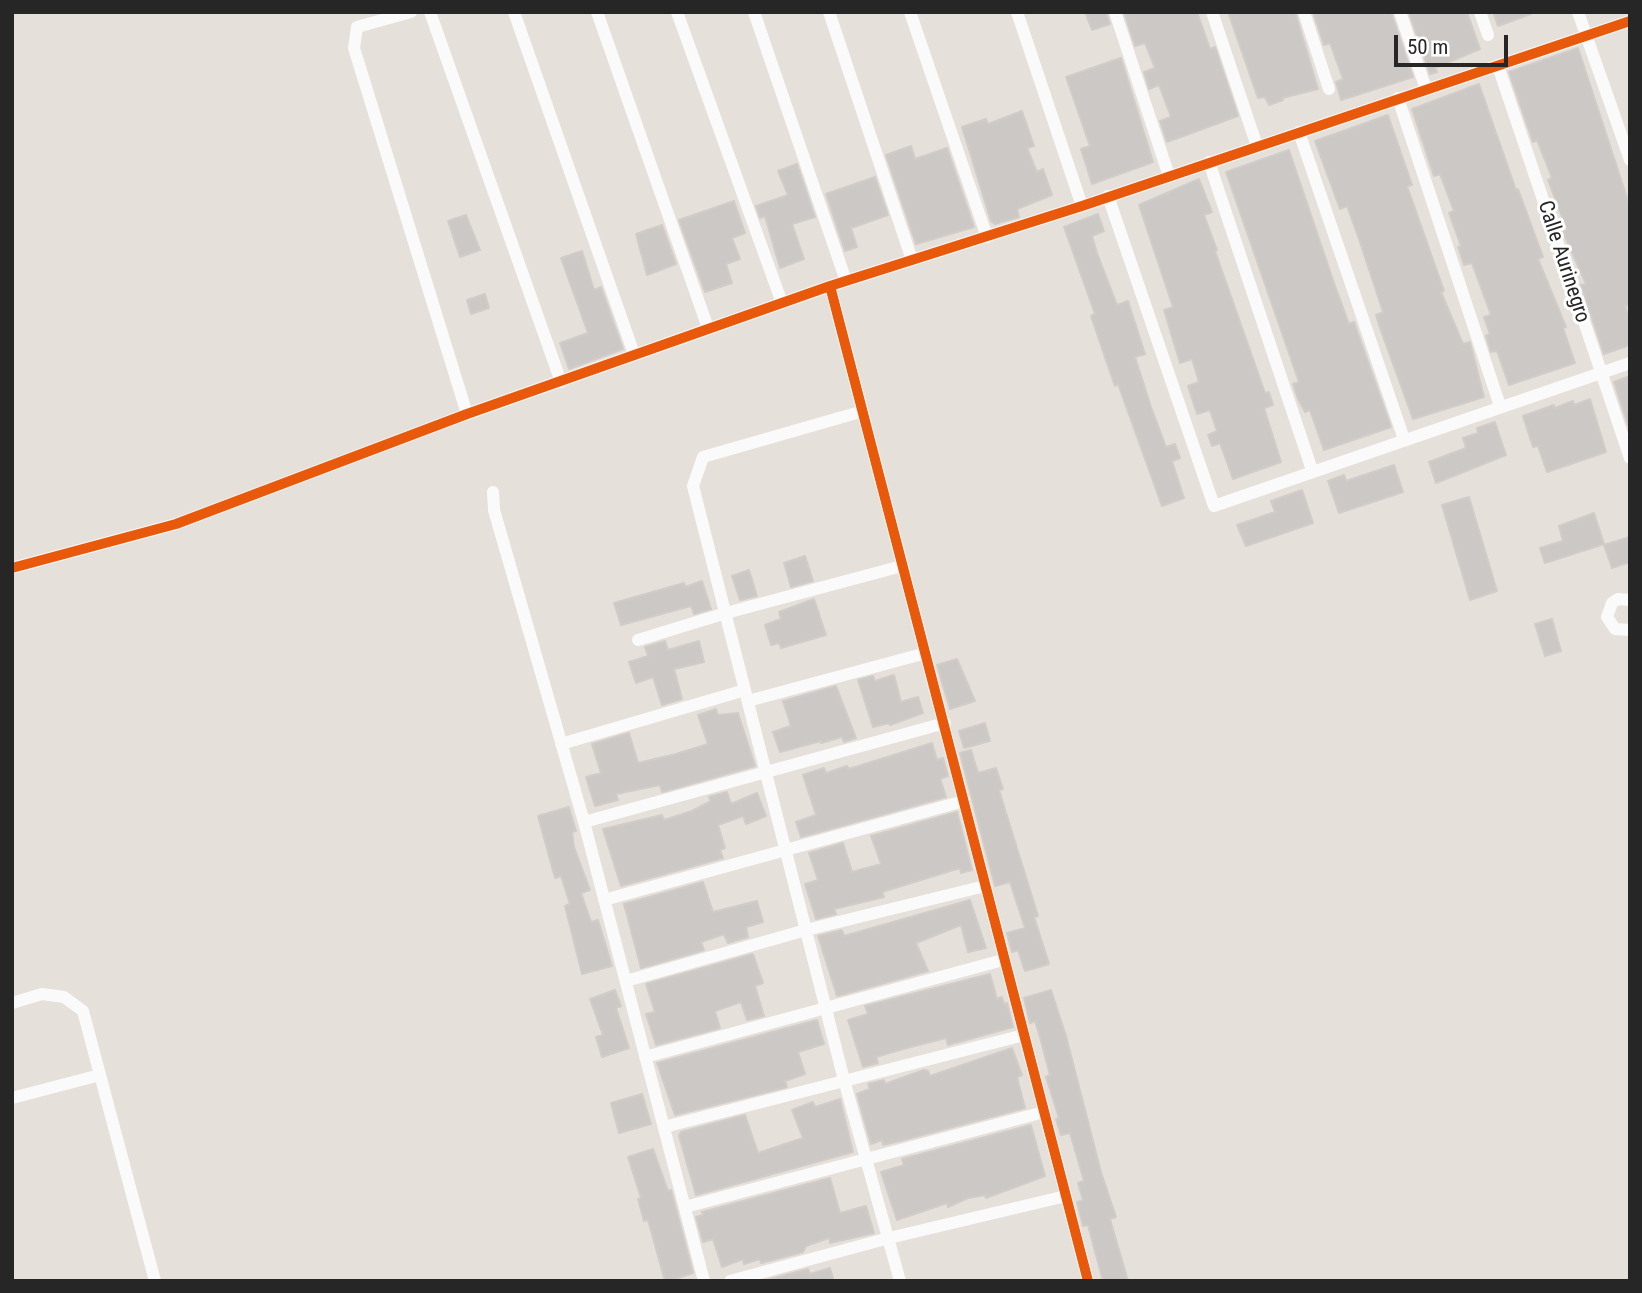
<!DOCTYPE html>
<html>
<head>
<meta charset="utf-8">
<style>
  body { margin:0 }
  #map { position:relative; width:1642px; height:1293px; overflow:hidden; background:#e6e0db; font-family:"Roboto Condensed",sans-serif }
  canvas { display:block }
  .frame { position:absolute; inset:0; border:14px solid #262626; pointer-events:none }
  .scale { position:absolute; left:1394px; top:35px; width:114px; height:32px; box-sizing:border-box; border:4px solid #262626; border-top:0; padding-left:9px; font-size:21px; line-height:24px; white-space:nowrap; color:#262626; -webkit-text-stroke:5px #fff; paint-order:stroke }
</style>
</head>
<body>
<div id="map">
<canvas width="1642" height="1293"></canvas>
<div class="frame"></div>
<div class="scale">50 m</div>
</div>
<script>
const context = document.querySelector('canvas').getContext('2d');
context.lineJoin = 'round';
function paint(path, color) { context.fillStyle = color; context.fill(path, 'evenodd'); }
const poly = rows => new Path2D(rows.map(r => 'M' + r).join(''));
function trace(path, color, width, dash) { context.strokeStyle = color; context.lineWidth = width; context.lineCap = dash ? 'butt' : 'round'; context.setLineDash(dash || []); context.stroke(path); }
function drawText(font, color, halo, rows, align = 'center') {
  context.font = font + ' "Roboto Condensed",sans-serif'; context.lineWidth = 6; context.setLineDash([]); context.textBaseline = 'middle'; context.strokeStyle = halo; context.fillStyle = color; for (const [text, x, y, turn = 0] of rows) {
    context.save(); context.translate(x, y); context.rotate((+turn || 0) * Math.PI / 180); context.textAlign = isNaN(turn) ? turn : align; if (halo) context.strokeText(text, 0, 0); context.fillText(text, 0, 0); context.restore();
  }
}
const building = poly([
  [1085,12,1106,12,1110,24,1092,30,1085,12],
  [1124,12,1197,12,1210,49,1215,47,1238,116,1167,142,1160,121,1171,117,1159,85,1149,89,1144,72,1155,68,1145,43,1135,46,1124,12],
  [1228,12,1295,12,1318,89,1282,98,1283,100,1269,105,1265,97,1258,98,1228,12],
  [1313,12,1391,12,1413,77,1341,100,1336,82,1343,79,1330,43,1324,45,1313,12],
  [1409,12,1467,12,1480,49,1435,68,1437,72,1430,74,1409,12],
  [1493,12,1531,12,1531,14,1498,26,1493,12],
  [1578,48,1630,207,1630,304,1625,306,1630,320,1630,345,1604,354,1581,285,1586,284,1563,232,1567,230,1548,180,1552,178,1537,140,1533,142,1509,72,1578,48],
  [1121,58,1153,162,1092,184,1081,149,1090,146,1066,77,1121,58],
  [1479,84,1516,190,1518,189,1543,257,1538,259,1566,327,1563,328,1575,363,1509,385,1497,351,1491,352,1486,336,1490,334,1484,317,1491,315,1472,263,1464,265,1458,247,1461,246,1449,213,1454,211,1440,174,1434,176,1412,109,1479,84],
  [1022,111,1034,146,1027,148,1037,172,1043,169,1052,195,1017,209,1019,217,995,224,991,221,962,127,986,119,988,124,1022,111],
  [1388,115,1412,185,1407,186,1444,291,1441,292,1463,344,1470,342,1484,397,1413,419,1380,328,1376,315,1383,312,1360,242,1347,206,1340,209,1315,141,1388,115],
  [911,146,915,159,947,148,974,227,916,244,886,155,911,146],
  [1289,150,1335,286,1349,324,1354,322,1391,427,1324,450,1310,410,1305,412,1298,399,1293,384,1299,382,1226,172,1289,150],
  [797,164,815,217,792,224,804,259,780,268,765,216,760,218,756,206,788,195,778,171,797,164],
  [875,177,888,215,851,228,857,247,845,251,826,194,875,177],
  [1199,179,1212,212,1204,215,1217,250,1215,251,1265,393,1269,392,1273,405,1264,408,1281,462,1233,479,1220,443,1212,446,1208,435,1217,431,1210,410,1197,414,1188,386,1199,382,1192,359,1180,363,1164,310,1173,307,1139,205,1199,179],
  [734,201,745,233,732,238,740,259,726,264,732,283,705,292,679,220,734,201],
  [1098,214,1104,231,1092,236,1097,253,1117,305,1128,301,1145,354,1135,357,1151,407,1166,447,1175,444,1180,458,1172,461,1184,498,1162,506,1118,384,1115,386,1109,369,1091,316,1095,314,1064,227,1098,214],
  [466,215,480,250,460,257,448,221,466,215],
  [662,225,676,264,647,275,636,234,662,225],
  [582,251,594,290,601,287,623,349,569,369,560,343,588,333,561,258,582,251],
  [485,294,489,308,471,314,467,300,485,294],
  [1630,376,1630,424,1628,425,1614,382,1630,376],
  [1590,399,1606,452,1547,472,1538,446,1533,447,1523,416,1554,405,1555,408,1573,401,1574,405,1590,399],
  [1495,422,1506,455,1436,483,1429,462,1466,448,1463,438,1478,433,1477,428,1495,422],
  [1394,465,1403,492,1339,513,1328,481,1344,475,1346,481,1394,465],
  [1302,490,1313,523,1246,546,1237,525,1275,512,1271,501,1302,490],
  [1469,497,1497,591,1470,600,1442,505,1469,497],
  [1594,513,1604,544,1545,563,1540,548,1563,541,1559,526,1594,513],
  [1630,537,1630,562,1612,568,1604,545,1630,537],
  [805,556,813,581,791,587,784,563,805,556],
  [749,570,757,596,740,600,732,576,749,570],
  [702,581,711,609,694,614,691,606,621,625,614,603,684,583,685,587,702,581],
  [814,599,826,635,781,648,779,643,771,645,765,625,781,619,779,612,814,599],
  [1552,619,1561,651,1545,656,1535,624,1552,619],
  [665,641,668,650,699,641,704,662,674,669,682,699,662,705,653,677,636,683,629,662,648,656,645,647,665,641],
  [957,659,975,701,950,709,937,665,957,659],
  [894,675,901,702,918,697,923,713,890,725,889,723,873,727,858,680,873,676,875,681,894,675],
  [836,686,856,738,844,742,842,737,821,743,821,741,780,752,773,732,791,726,783,701,836,686],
  [716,709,718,715,738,713,755,766,662,792,660,785,616,794,618,800,595,806,586,777,601,773,592,744,629,733,638,763,676,754,708,744,698,715,716,709],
  [985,723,990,741,964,748,959,731,985,723],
  [932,743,937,760,943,758,948,776,940,779,946,797,801,837,796,822,816,815,803,775,824,768,826,773,847,766,849,769,932,743],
  [971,750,978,773,996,768,1003,789,999,790,1038,916,1034,917,1049,964,1025,971,1018,950,1012,952,1007,933,1025,928,1010,882,995,886,960,753,971,750],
  [727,792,731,804,757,793,766,816,746,824,743,816,718,825,725,848,720,850,723,858,621,886,603,829,662,815,664,820,692,811,711,801,709,797,727,792],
  [569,807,576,831,572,832,574,847,590,890,581,893,591,922,598,920,612,966,582,974,565,906,570,904,561,876,555,878,538,816,569,807],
  [957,812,972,870,961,873,960,868,882,892,884,897,834,909,836,914,816,919,805,884,818,880,809,853,843,843,852,872,881,864,871,836,957,812],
  [703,882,713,912,757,901,763,922,746,927,748,937,728,943,724,934,701,942,704,950,641,968,624,904,703,882],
  [970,900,986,948,968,952,961,925,916,943,928,971,837,996,818,936,842,930,844,936,970,900],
  [753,954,763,983,755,986,764,1016,747,1020,741,1002,715,1011,720,1028,656,1045,646,1014,655,1012,646,984,753,954],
  [990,974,997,999,1002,997,1004,1004,1007,1003,1013,1027,948,1045,946,1038,903,1049,876,1057,878,1063,863,1067,848,1020,868,1014,865,1006,990,974],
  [615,990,621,1006,616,1008,629,1048,602,1057,596,1037,603,1035,590,999,615,990],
  [1051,990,1066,1036,1101,1172,1116,1217,1110,1219,1128,1281,1103,1281,1088,1225,1083,1226,1077,1202,1083,1200,1078,1183,1084,1181,1070,1133,1061,1135,1056,1119,1059,1118,1046,1077,1050,1075,1040,1037,1035,1021,1030,1023,1024,998,1051,990],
  [817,1020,824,1044,798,1052,805,1074,785,1081,787,1087,675,1115,657,1063,817,1020],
  [1012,1048,1022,1075,1017,1077,1025,1108,896,1142,883,1145,882,1140,871,1144,857,1094,870,1089,868,1084,884,1080,885,1084,924,1070,928,1071,930,1076,1012,1048],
  [642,1094,651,1124,619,1133,611,1103,642,1094],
  [840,1099,853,1152,696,1195,679,1136,681,1132,745,1115,758,1153,803,1138,792,1110,813,1102,815,1107,840,1099],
  [1031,1125,1045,1176,986,1198,985,1195,968,1198,948,1207,947,1203,897,1220,881,1172,904,1165,902,1159,1031,1125],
  [653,1149,668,1191,671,1190,693,1273,669,1281,665,1281,648,1220,644,1221,638,1199,641,1198,628,1157,653,1149],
  [830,1178,840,1213,866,1206,874,1233,830,1243,829,1238,806,1246,803,1252,761,1263,760,1259,744,1264,743,1259,722,1267,713,1239,703,1242,696,1217,703,1215,702,1212,830,1178],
  [830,1268,834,1281,767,1280,808,1269,810,1274,830,1268]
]);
const street = poly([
  [411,12,357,27,354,48,467,414],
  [430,12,561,382],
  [514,12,634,354],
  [597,12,708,328],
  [677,12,782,303],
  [754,12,846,281],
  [829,12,912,260],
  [910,12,987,237],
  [1017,12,1082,206],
  [1115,12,1169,176],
  [1212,12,1257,146],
  [1304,12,1329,89],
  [1400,12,1426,89],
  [1480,12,1488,35],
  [1578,12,1630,160],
  [1498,66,1630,458],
  [1398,98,1500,406],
  [1299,132,1404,439],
  [1209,162,1312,470],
  [1108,196,1214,506,1630,363],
  [830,286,1088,1281],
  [860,412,703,457,693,486,844,1080,900,1281],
  [493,492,494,510,584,822,704,1281],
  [12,568,176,524,467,414,830,286,1082,206,1630,21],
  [1630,600,1618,599,1612,603,1607,617,1615,629,1630,630],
  [638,640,726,613,902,566],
  [748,701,926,653],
  [561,744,745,690],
  [584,822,945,723],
  [604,900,964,801],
  [626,981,806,930,985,886],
  [12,1003,42,994,64,997,83,1011,155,1281],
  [645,1057,1003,960],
  [12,1098,100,1075],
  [664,1127,1024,1035],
  [685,1207,1044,1112],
  [730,1281,889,1238,1066,1196]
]);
const cycleway = poly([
  [830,286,1088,1281],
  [12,568,176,524,467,414,830,286,1082,206,1630,21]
]);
const streetNames = [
  ["Calle Aurinegro",1563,262,72]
];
paint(building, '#ccc8c5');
trace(building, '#d1ccc8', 2);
trace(street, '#fbfafa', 12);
trace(cycleway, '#e8590c', 10);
drawText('21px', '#262626', '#fff', streetNames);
</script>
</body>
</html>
